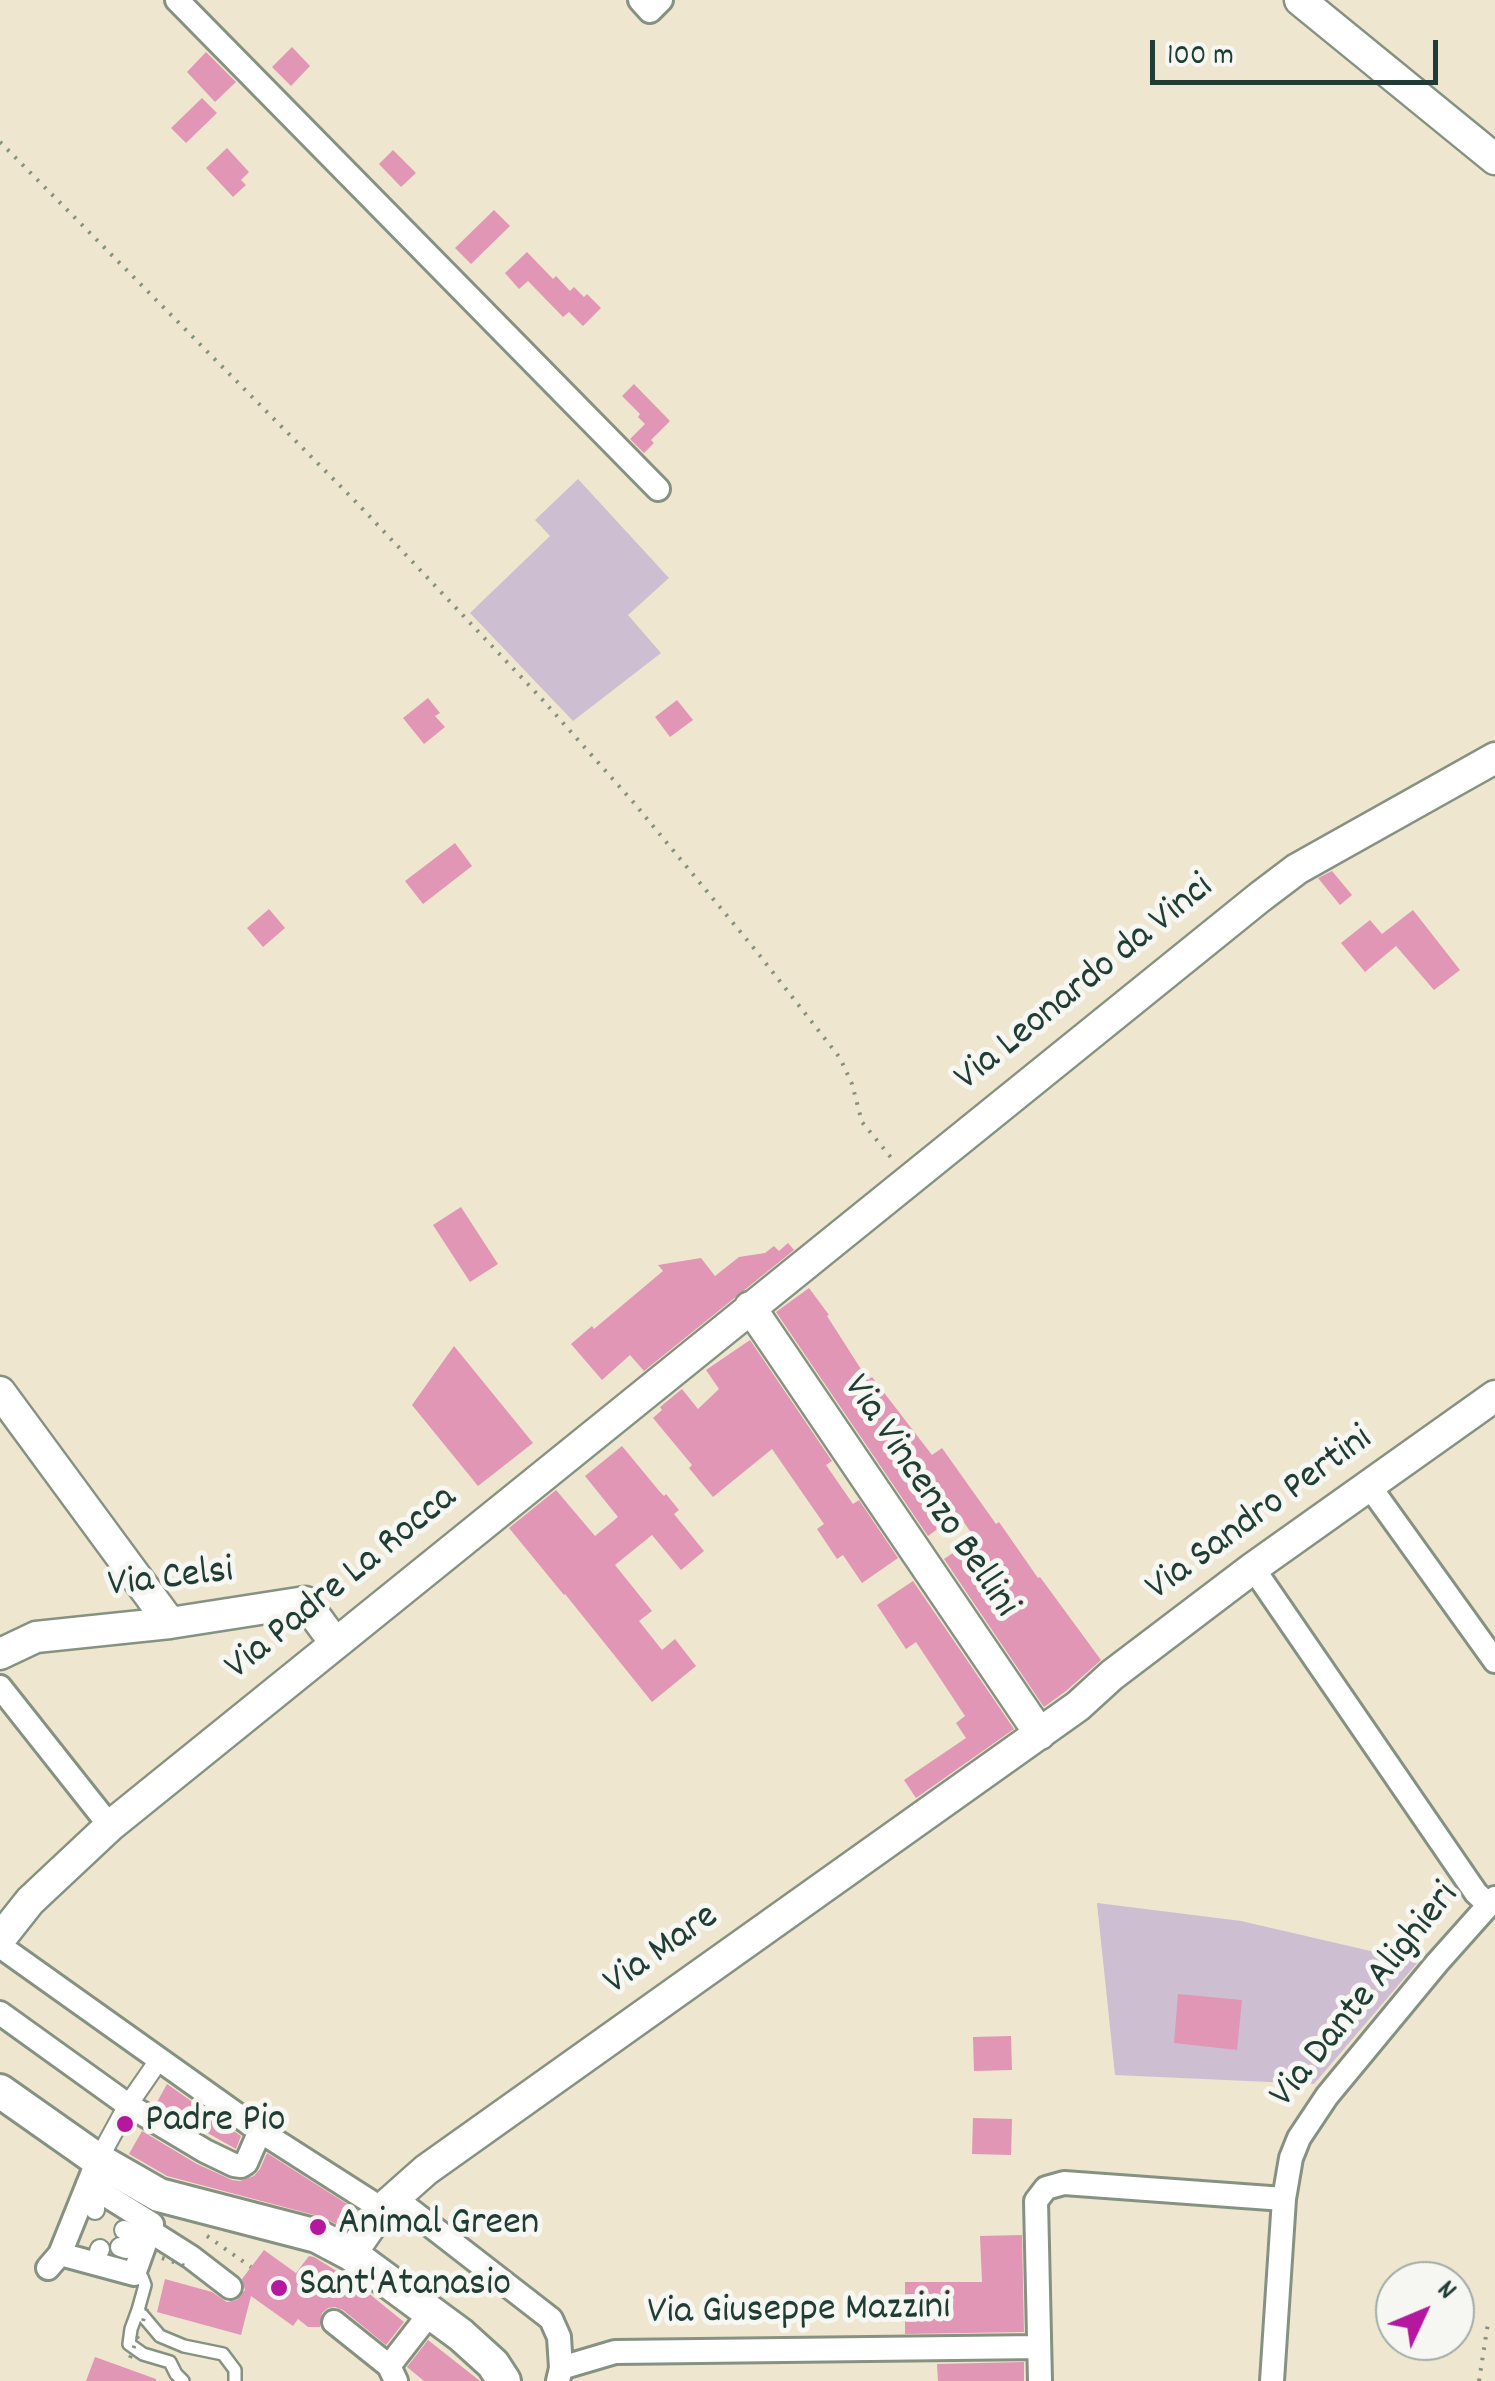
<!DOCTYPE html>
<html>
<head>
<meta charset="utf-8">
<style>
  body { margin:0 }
  #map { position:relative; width:1495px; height:2381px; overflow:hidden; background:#eee6ce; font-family:Dekko,sans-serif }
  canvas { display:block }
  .north { position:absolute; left:1375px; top:2261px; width:100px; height:100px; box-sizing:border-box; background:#f6f6f2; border:2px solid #a0aca6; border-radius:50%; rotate:46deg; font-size:28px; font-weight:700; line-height:40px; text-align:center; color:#1f3d34 }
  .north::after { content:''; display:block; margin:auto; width:35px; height:45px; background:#b5179e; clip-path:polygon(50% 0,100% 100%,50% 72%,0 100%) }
  .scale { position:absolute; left:1150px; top:40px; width:288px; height:45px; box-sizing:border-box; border:5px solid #1f3d34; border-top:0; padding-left:12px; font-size:30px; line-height:35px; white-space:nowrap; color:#1f3d34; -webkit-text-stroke:8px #f6f6f2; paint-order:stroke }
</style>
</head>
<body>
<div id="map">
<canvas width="1495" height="2381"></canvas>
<div class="north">N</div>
<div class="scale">100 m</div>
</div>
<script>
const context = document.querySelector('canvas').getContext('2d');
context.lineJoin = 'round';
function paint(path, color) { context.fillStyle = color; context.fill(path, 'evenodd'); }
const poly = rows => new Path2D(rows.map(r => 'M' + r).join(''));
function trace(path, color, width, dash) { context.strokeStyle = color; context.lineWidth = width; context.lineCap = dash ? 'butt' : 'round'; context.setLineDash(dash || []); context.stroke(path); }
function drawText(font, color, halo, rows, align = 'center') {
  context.font = font + ' Dekko,sans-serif'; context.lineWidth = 10; context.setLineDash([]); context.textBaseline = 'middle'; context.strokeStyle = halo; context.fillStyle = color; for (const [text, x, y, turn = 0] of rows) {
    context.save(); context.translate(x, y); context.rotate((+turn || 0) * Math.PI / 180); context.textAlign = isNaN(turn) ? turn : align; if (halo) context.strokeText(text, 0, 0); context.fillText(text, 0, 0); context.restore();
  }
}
const industrial = poly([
  [578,479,669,578,628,615,661,653,573,721,470,613,550,536,535,520],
  [1097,1903,1241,1921,1418,1962,1314,2084,1115,2075]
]);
const building = poly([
  [292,47,310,66,291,86,272,67],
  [206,52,236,82,215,102,187,72],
  [202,98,217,113,186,143,171,128],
  [227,148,249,172,241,180,246,185,233,197,206,168],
  [393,150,416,173,401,187,379,164],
  [494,210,510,226,471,264,455,248],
  [527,252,553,279,556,276,570,291,574,287,584,297,587,294,601,308,583,326,569,312,563,317,528,281,519,289,505,273],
  [634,384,670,421,651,440,654,443,644,453,630,439,645,424,638,417,640,414,622,396],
  [428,698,440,713,435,716,445,727,424,744,403,718],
  [677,700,693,720,670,737,655,717],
  [455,843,472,866,423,904,405,881],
  [1332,871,1352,895,1340,905,1318,878],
  [269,909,285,928,263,947,247,928],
  [1413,910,1460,970,1434,990,1396,946,1365,972,1341,943,1370,920,1382,934],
  [461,1207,498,1264,470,1282,433,1225],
  [788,1243,794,1250,644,1371,630,1355,602,1380,571,1344,592,1326,594,1329,663,1271,658,1265,701,1258,715,1276,739,1257,765,1253,774,1246,779,1251],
  [809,1288,829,1315,827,1316,868,1380,872,1377,932,1455,942,1448,996,1524,999,1522,1038,1578,1040,1577,1101,1660,1066,1691,1044,1707,944,1559,975,1538,958,1514,928,1536,776,1312],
  [750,1340,832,1461,826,1465,853,1504,859,1500,898,1558,862,1583,843,1555,837,1559,817,1529,824,1524,772,1449,713,1497,689,1468,692,1465,653,1418,662,1410,660,1407,682,1389,698,1409,719,1389,706,1370],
  [454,1346,533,1443,478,1486,412,1405],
  [622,1446,660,1492,664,1496,666,1494,679,1510,674,1514,704,1551,681,1570,652,1535,615,1565,652,1611,639,1621,662,1650,675,1639,696,1666,652,1702,565,1594,564,1595,509,1528,556,1490,595,1536,618,1517,585,1476],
  [913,1581,1014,1729,916,1798,904,1780,966,1738,956,1723,965,1716,916,1642,906,1649,877,1605],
  [1178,1994,1242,2000,1237,2050,1174,2043],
  [1011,2036,1012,2070,974,2071,973,2037],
  [167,2084,241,2136,236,2149,156,2104],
  [973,2118,1012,2119,1011,2155,972,2154],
  [142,2131,197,2164,232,2180,240,2181,254,2176,260,2169,267,2153,358,2211,346,2229,322,2217,167,2176,129,2154],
  [1022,2235,1024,2332,905,2334,905,2282,982,2282,980,2236],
  [264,2250,296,2273,309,2256,314,2257,356,2283,404,2322,386,2345,343,2310,335,2307,328,2308,322,2313,320,2327,308,2327,298,2319,293,2326,251,2296,241,2335,157,2312,165,2279,212,2292,227,2302,237,2300,245,2290,242,2279],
  [428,2340,480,2381,424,2381,407,2367],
  [95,2357,156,2379,156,2381,86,2381],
  [1024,2362,1024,2381,938,2381,937,2364]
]);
const path = poly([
  [0,142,356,502,540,697,634,803,757,952,840,1058,852,1084,862,1122,893,1160],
  [207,2236,251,2267],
  [1479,2381,1488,2323]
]);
const service = poly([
  [134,2274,142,2277,145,2285,138,2310,160,2336,184,2346,223,2354,235,2370,235,2381],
  [138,2310,131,2329,129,2344,143,2354,170,2362,176,2374,183,2381]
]);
const pedestrian = poly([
  [98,2160,128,2105,159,2060],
  [95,2206,95,2210],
  [124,2230,146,2241],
  [120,2247,126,2249],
  [99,2251,100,2249]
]);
const minor = poly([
  [177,0,658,489],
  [640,0,650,11,661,0],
  [1370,1487,1495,1661],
  [1253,1568,1476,1893,1489,1905],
  [0,1687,110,1826],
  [0,1946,260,2131,382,2209],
  [0,2013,128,2105,205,2151,234,2165,241,2166,246,2163,260,2131],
  [395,2198,551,2319,559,2337,561,2368,558,2381],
  [150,2231,191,2257,230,2287],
  [60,2254,134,2274,152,2224,88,2184],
  [48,2268,60,2254,93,2172],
  [334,2322,389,2366,396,2381],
  [389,2366,431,2312],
  [561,2368,615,2352,1039,2347],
  [1040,2381,1036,2201,1046,2188,1064,2183,1284,2199],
  [1272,2381,1284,2199,1291,2158,1299,2138,1327,2096,1437,1963,1495,1898]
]);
const tertiary = poly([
  [1300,0,1495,159],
  [750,1307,1040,1734],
  [0,1392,170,1623],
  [0,1654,36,1637,170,1623,305,1602,335,1643],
  [0,1939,30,1901,110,1826,1260,897,1297,869,1495,758],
  [351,2254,382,2209,426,2170,1078,1706,1112,1675,1253,1568,1495,1396]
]);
const secondary = poly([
  [0,2091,98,2160,159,2195,317,2236,351,2254,461,2335,493,2364,504,2381]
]);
const pathBridge = poly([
  [162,2258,185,2266],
  [143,2321,149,2302],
  [130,2358,138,2336]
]);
const markers = [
  [125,2124,10,"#b5179e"],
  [318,2227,10,"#b5179e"],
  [279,2288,10,"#b5179e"]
];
const streetNames = [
  ["Via Leonardo da Vinci",1086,985,-39],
  ["Via Vincenzo Bellini",928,1498,56],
  ["Via Sandro Pertini",1261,1516,-36],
  ["Via Celsi",171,1581,-7],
  ["Via Padre La Rocca",343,1585,-39],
  ["Via Mare",663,1952,-35],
  ["Via Dante Alighieri",1367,1997,-51],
  ["Via Giuseppe Mazzini",799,2313,-1]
];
const poiNames = [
  ["Padre Pio",145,2124],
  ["Animal Green",338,2227],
  ["Sant'Atanasio",299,2288]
];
paint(industrial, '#cebed1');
paint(building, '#e196b6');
trace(service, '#869281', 16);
trace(pedestrian, '#869281', 22);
trace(minor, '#869281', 28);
trace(tertiary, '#869281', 35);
trace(secondary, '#869281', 38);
trace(path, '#869281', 4, [2.5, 8]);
trace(service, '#fff', 11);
trace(pedestrian, '#fff', 18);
trace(minor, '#fff', 22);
trace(tertiary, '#fff', 30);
trace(secondary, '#fff', 32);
trace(pathBridge, '#869281', 4, [2.5, 8]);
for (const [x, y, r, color] of markers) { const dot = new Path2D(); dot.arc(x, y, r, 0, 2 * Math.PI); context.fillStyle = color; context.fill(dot); trace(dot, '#f6f6f2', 4); }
drawText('40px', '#1f3d34', '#f6f6f2', streetNames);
drawText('40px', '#1f3d34', '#f6f6f2', poiNames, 'left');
</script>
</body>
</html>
